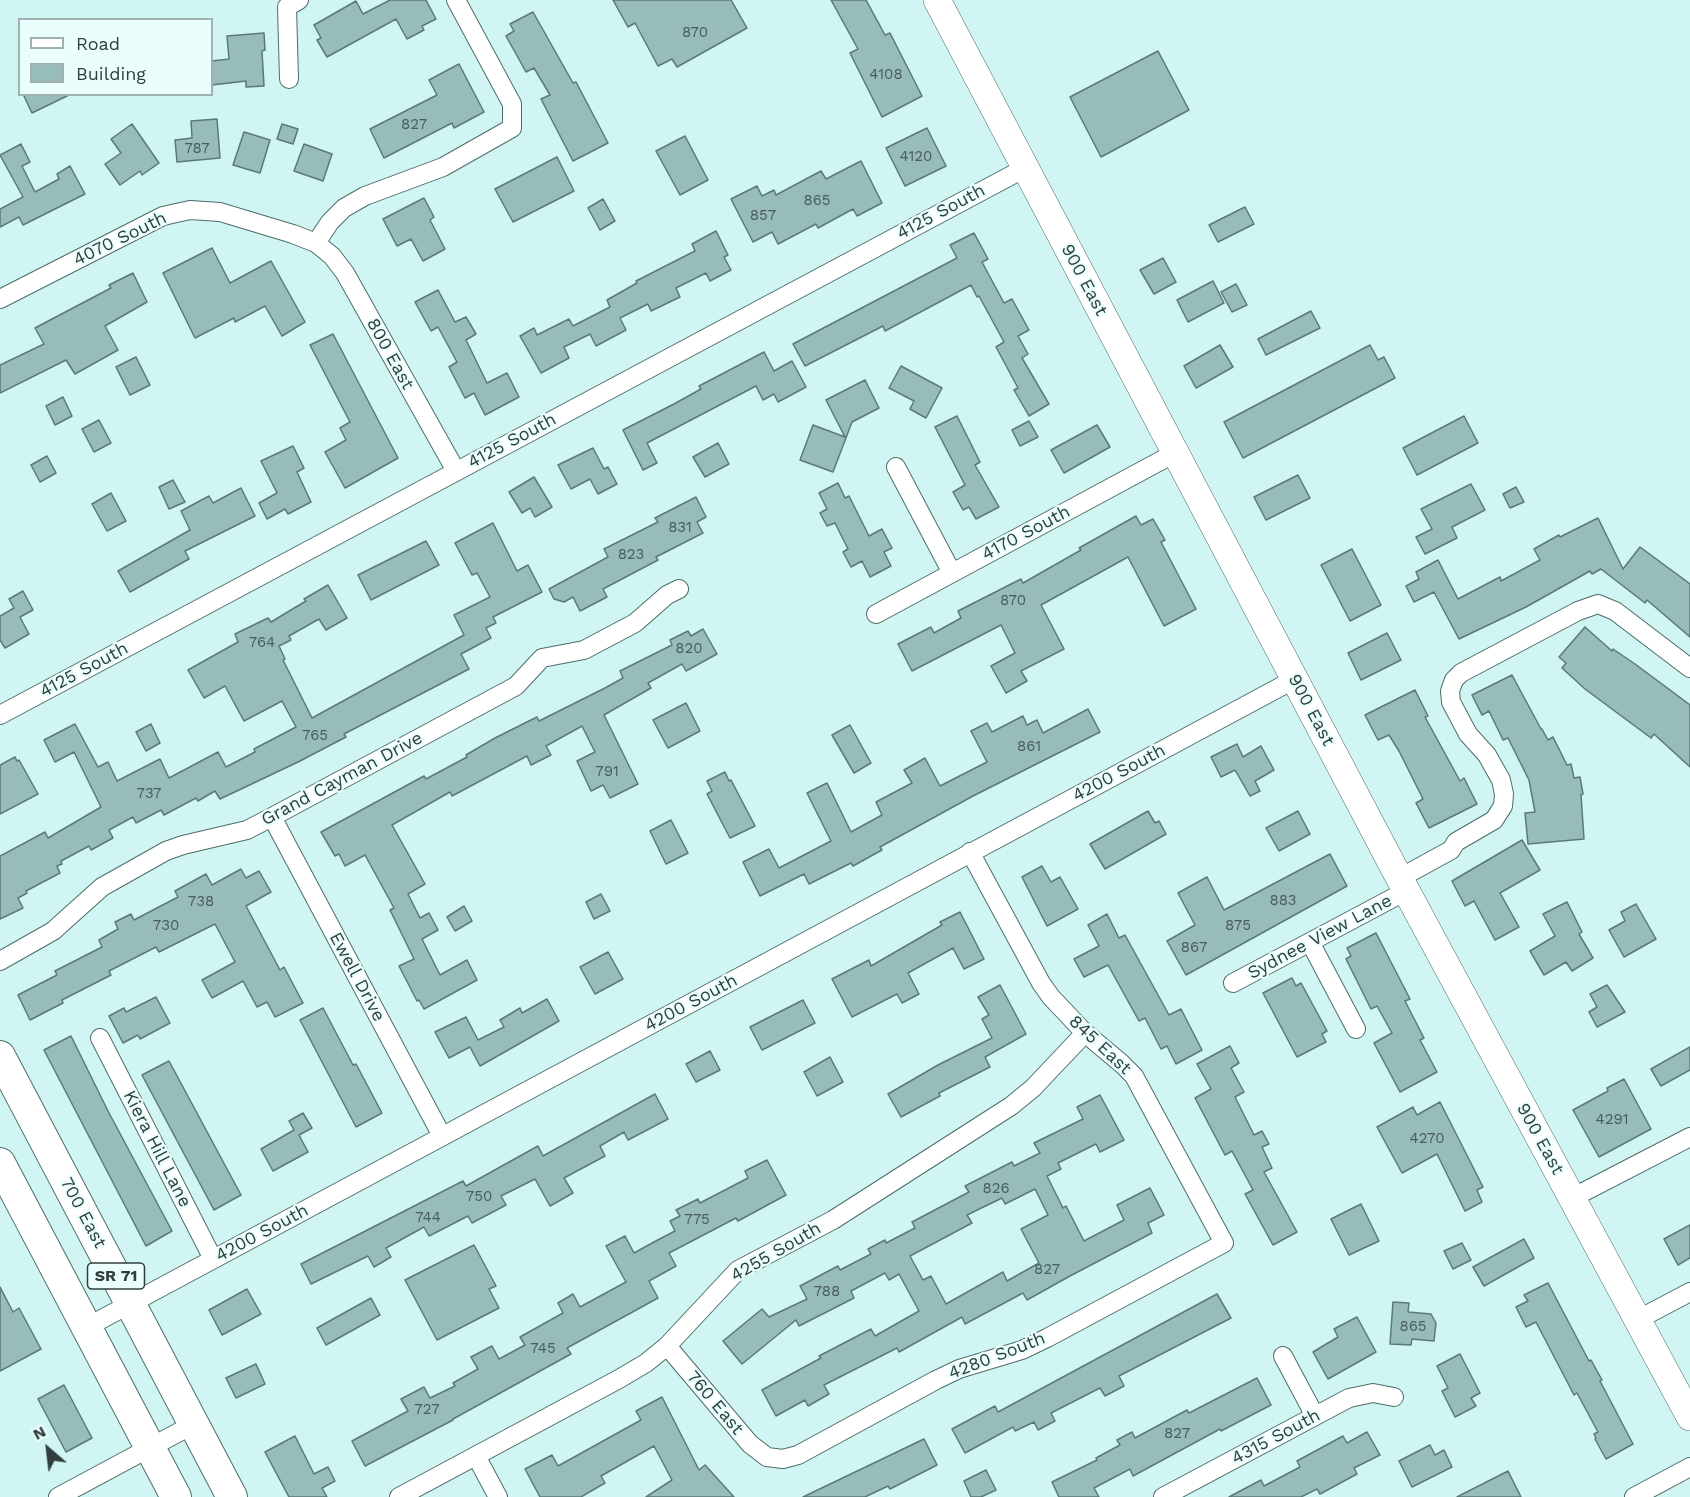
<!DOCTYPE html>
<html>
<head>
<meta charset="utf-8">
<style>
  body { margin:0 }
  #map { position:relative; width:1690px; height:1497px; overflow:hidden; background:#d0f5f2; font-family:"Work Sans",sans-serif }
  canvas { display:block }
  .legend { position:absolute; left:18px; top:18px; width:195px; height:78px; box-sizing:border-box; background:#e9fefd; border:2px solid #9fb2b1; margin:0; padding:8px 10px; list-style:none; font-size:18px; color:#303f3e }
  .legend li { display:flex; align-items:center; gap:12px; height:30px }
  .legend b { width:30px; border:2px solid #9fb2b1 }
  .north { position:absolute; left:18px; top:1419px; width:60px; height:60px; -webkit-text-stroke:4px #e9fefd; paint-order:stroke; rotate:332deg; font-size:16px; font-weight:700; line-height:24px; text-align:center; color:#303f3e }
  .north::after { content:''; display:block; margin:auto; width:21px; height:27px; background:#303f3e; clip-path:polygon(50% 0,100% 100%,50% 72%,0 100%) }
</style>
</head>
<body>
<div id="map">
<canvas width="1690" height="1497"></canvas>
<ul class="legend">
<li><b style="height:8px;background:#fff"></b>Road</li>
<li><b style="height:16px;background:#98bcb9"></b>Building</li>
</ul>
<div class="north">N</div>
</div>
<script>
const context = document.querySelector('canvas').getContext('2d');
context.lineJoin = 'round';
function paint(path, color) { context.fillStyle = color; context.fill(path, 'evenodd'); }
const poly = rows => new Path2D(rows.map(r => 'M' + r).join(''));
function trace(path, color, width, dash) { context.strokeStyle = color; context.lineWidth = width; context.lineCap = dash ? 'butt' : 'round'; context.setLineDash(dash || []); context.stroke(path); }
function drawText(font, color, halo, rows, align = 'center') {
  context.font = font + ' "Work Sans",sans-serif'; context.lineWidth = 4.5; context.setLineDash([]); context.textBaseline = 'middle'; context.strokeStyle = halo; context.fillStyle = color; for (const [text, x, y, turn = 0] of rows) {
    context.save(); context.translate(x, y); context.rotate((+turn || 0) * Math.PI / 180); context.textAlign = isNaN(turn) ? turn : align; if (halo) context.strokeText(text, 0, 0); context.fillText(text, 0, 0); context.restore();
  }
}
const building = poly([
  [390,0,426,0,436,19,422,26,424,30,407,39,396,19,327,57,317,40,321,38,314,25,356,1,363,14,390,0],
  [613,0,731,0,747,28,677,67,672,59,658,66,635,23,628,27,613,0],
  [831,0,866,0,885,35,890,33,922,96,882,117,850,53,858,49,831,0],
  [533,12,573,83,576,82,608,143,573,161,541,99,550,95,534,68,526,72,506,36,514,31,510,24,533,12],
  [264,33,265,50,262,51,264,86,246,87,246,81,212,85,212,61,229,59,227,36,264,33],
  [1158,51,1189,110,1101,157,1070,97,1158,51],
  [459,64,484,112,454,128,452,123,384,158,370,129,437,95,429,80,459,64],
  [23,94,71,94,32,113,23,94],
  [217,119,220,158,177,162,175,140,192,138,191,121,217,119],
  [132,124,159,163,142,175,140,171,120,185,105,164,121,153,111,139,132,124],
  [282,124,298,129,293,144,277,139,282,124],
  [927,128,946,166,905,186,886,148,927,128],
  [244,132,270,140,260,173,233,165,244,132],
  [685,136,708,180,680,195,656,151,685,136],
  [21,144,30,162,22,166,35,192,59,179,57,174,70,166,85,194,23,225,19,217,0,227,0,209,23,197,0,155,21,144],
  [304,144,332,154,323,181,294,171,304,144],
  [557,157,574,191,513,222,495,189,557,157],
  [861,161,882,203,857,216,853,209,818,228,816,224,778,244,772,232,753,242,731,199,757,186,762,196,774,190,776,195,821,171,826,179,861,161],
  [424,198,434,217,430,220,445,249,423,261,411,239,397,246,383,219,424,198],
  [603,199,615,221,600,230,588,208,603,199],
  [1245,207,1254,224,1218,242,1209,225,1245,207],
  [716,231,728,255,724,257,731,270,710,281,706,273,676,288,680,297,651,311,648,304,620,318,626,330,596,346,590,334,564,347,569,358,541,373,520,336,534,328,537,335,569,319,573,326,610,307,607,300,637,283,636,281,695,251,692,244,716,231],
  [974,233,988,259,982,262,1004,303,1012,299,1029,330,1018,336,1028,354,1022,358,1049,404,1029,416,1014,390,1018,388,996,347,1004,342,979,296,977,297,971,285,885,331,883,326,805,366,793,344,957,258,950,245,974,233],
  [212,248,230,283,271,261,305,322,282,336,265,306,235,322,234,318,195,338,163,273,212,248],
  [1163,258,1176,282,1154,294,1140,270,1163,258],
  [133,273,147,302,105,326,118,350,75,374,66,360,0,393,0,365,44,344,35,328,111,288,109,285,133,273],
  [1213,281,1224,303,1188,322,1177,300,1213,281],
  [1236,284,1247,305,1232,312,1221,292,1236,284],
  [438,290,455,322,466,317,476,334,466,340,487,383,507,373,519,397,485,415,474,393,465,398,449,367,457,362,438,327,431,331,415,302,438,290],
  [1311,311,1320,328,1266,355,1258,339,1311,311],
  [333,334,398,458,345,488,325,452,346,440,340,428,350,422,310,345,333,334],
  [1220,345,1233,367,1196,388,1184,366,1220,345],
  [1370,345,1378,360,1384,357,1395,378,1243,458,1224,422,1370,345],
  [764,352,774,371,792,361,806,387,778,402,774,394,763,400,756,386,647,443,657,463,643,470,623,430,674,404,701,389,699,386,764,352],
  [136,357,150,385,130,395,116,367,136,357],
  [901,366,942,388,926,418,910,409,914,401,889,388,901,366],
  [865,380,879,408,852,422,833,472,800,460,813,425,845,437,826,400,865,380],
  [63,397,72,416,55,425,46,406,63,397],
  [957,416,980,462,975,465,999,507,976,519,969,507,963,510,953,492,965,485,935,427,957,416],
  [1464,416,1478,443,1417,475,1403,448,1464,416],
  [99,420,111,443,94,452,82,429,99,420],
  [1029,421,1038,437,1020,446,1012,430,1029,421],
  [1097,425,1110,447,1064,473,1051,450,1097,425],
  [718,443,729,464,705,477,693,457,718,443],
  [293,446,304,468,297,472,311,502,288,514,285,509,267,519,259,503,277,493,261,461,293,446],
  [593,448,604,469,608,467,617,484,598,494,590,479,571,489,558,465,593,448],
  [47,456,56,473,40,482,31,465,47,456],
  [1298,475,1310,498,1266,520,1254,497,1298,475],
  [534,477,552,507,535,517,530,508,522,513,509,492,534,477],
  [173,480,185,502,169,509,159,487,173,480],
  [838,483,845,498,849,496,869,536,882,529,892,548,884,552,891,566,870,577,862,561,851,567,843,552,848,549,835,523,827,526,820,513,827,509,819,493,838,483],
  [1471,484,1485,510,1452,527,1457,538,1425,554,1416,537,1432,529,1421,509,1471,484],
  [1516,487,1524,502,1510,508,1503,494,1516,487],
  [241,488,255,516,185,551,189,559,130,592,118,571,190,530,181,511,209,496,213,503,241,488],
  [111,493,126,521,107,531,92,504,111,493],
  [696,497,706,517,697,522,703,533,656,557,658,560,603,589,607,597,580,611,573,597,564,602,554,599,549,589,608,557,604,549,658,522,655,518,696,497],
  [1136,516,1141,525,1153,519,1165,540,1161,542,1196,609,1164,626,1128,557,1041,605,1064,649,1021,671,1027,681,1006,693,991,666,1015,653,1001,625,912,671,898,644,931,627,934,633,961,618,958,611,1021,579,1023,583,1081,550,1079,548,1136,516],
  [1598,518,1623,569,1640,547,1690,584,1690,637,1647,600,1645,603,1601,569,1592,574,1590,571,1526,607,1459,639,1434,592,1414,602,1406,586,1419,579,1416,572,1438,560,1458,599,1500,577,1501,581,1540,560,1534,549,1559,535,1560,537,1598,518],
  [493,523,517,571,528,565,542,592,493,617,496,623,486,628,491,638,461,654,469,669,344,734,346,737,298,762,220,799,215,791,198,801,196,798,164,815,161,810,136,823,133,817,109,830,113,838,91,850,89,846,61,861,62,864,57,866,60,873,26,891,27,893,18,898,23,908,0,919,0,856,45,832,48,838,101,807,74,752,55,762,44,740,75,724,98,767,108,762,117,781,160,759,169,778,218,752,226,767,255,752,254,749,296,727,282,701,244,721,225,686,204,698,188,670,238,642,235,634,268,618,271,622,306,601,304,599,328,585,347,618,326,630,319,619,289,636,291,640,279,646,285,659,283,660,312,718,464,635,454,615,490,597,477,573,472,575,455,543,493,523],
  [426,541,439,565,371,600,358,575,426,541],
  [1352,549,1381,605,1350,621,1321,565,1352,549],
  [23,591,33,610,20,617,29,634,5,648,0,640,0,616,14,608,9,599,23,591],
  [1585,627,1612,651,1613,649,1635,664,1690,705,1690,767,1654,734,1651,738,1585,689,1562,668,1566,663,1559,657,1585,627],
  [703,629,717,654,686,671,682,664,648,683,651,688,604,715,638,784,610,798,603,785,591,791,577,761,595,752,582,726,546,746,551,755,531,765,527,756,452,796,450,792,392,825,425,884,408,894,420,918,429,913,438,930,422,939,440,975,467,960,477,980,424,1009,419,1000,417,1001,399,966,414,959,390,910,394,908,365,855,345,866,339,854,335,856,321,832,424,776,426,779,467,757,466,755,495,738,537,717,539,721,605,688,623,678,620,671,672,645,670,640,688,631,691,636,703,629],
  [1387,633,1401,660,1361,680,1348,653,1387,633],
  [1512,675,1541,729,1542,729,1548,740,1553,737,1567,765,1571,764,1574,778,1580,777,1583,794,1581,795,1584,839,1528,844,1525,813,1535,812,1529,780,1508,738,1503,740,1489,711,1482,715,1472,695,1512,675],
  [1415,690,1428,716,1425,717,1460,781,1464,778,1477,804,1429,828,1416,803,1423,799,1399,751,1389,735,1378,740,1365,715,1415,690],
  [686,703,700,731,668,748,653,720,686,703],
  [1088,709,1100,732,973,796,880,847,882,850,853,866,851,863,809,884,804,874,760,896,743,862,769,849,779,868,831,841,807,793,827,783,851,832,882,815,876,802,912,783,904,770,925,758,940,786,987,762,971,731,987,723,992,732,1023,716,1027,725,1037,720,1043,733,1088,709],
  [151,724,160,743,146,751,136,732,151,724],
  [850,725,871,763,854,773,832,735,850,725],
  [1237,744,1243,757,1261,746,1274,770,1255,781,1260,791,1250,796,1235,770,1221,777,1211,757,1237,744],
  [15,757,17,761,19,760,38,794,0,814,0,765,15,757],
  [725,772,729,781,731,780,755,826,730,838,707,794,712,791,707,781,725,772],
  [1148,811,1155,823,1159,821,1166,834,1105,869,1090,844,1148,811],
  [1298,811,1310,834,1279,851,1266,828,1298,811],
  [671,820,688,853,666,864,650,831,671,820],
  [1522,840,1540,870,1500,893,1519,927,1495,940,1474,901,1465,906,1452,881,1522,840],
  [1330,854,1347,886,1186,975,1167,941,1195,925,1178,893,1207,877,1224,910,1330,854],
  [1042,866,1051,882,1060,877,1078,909,1047,926,1022,877,1042,866],
  [241,869,246,878,259,871,271,892,246,906,280,970,284,967,303,1003,275,1017,267,1002,257,1007,243,981,212,998,202,980,235,962,215,924,159,952,156,947,109,971,111,975,62,1000,63,1003,30,1020,18,995,57,975,55,971,102,947,99,940,118,929,115,922,131,914,134,920,178,897,175,891,206,874,212,885,241,869],
  [601,894,610,911,594,919,586,902,601,894],
  [1567,902,1582,932,1579,934,1593,958,1572,971,1566,962,1544,975,1530,951,1555,936,1543,914,1567,902],
  [1636,904,1656,939,1624,957,1609,930,1625,921,1621,912,1636,904],
  [464,906,472,921,455,931,447,917,464,906],
  [960,912,984,959,964,969,953,948,908,973,919,994,902,1003,897,994,852,1017,832,979,869,960,871,966,942,925,940,922,960,912],
  [1107,914,1119,938,1125,935,1169,1015,1181,1009,1202,1050,1176,1064,1167,1046,1161,1049,1145,1018,1139,1021,1108,965,1084,977,1074,959,1099,946,1088,925,1107,914],
  [1376,933,1410,999,1405,1001,1424,1038,1420,1040,1437,1072,1400,1092,1374,1043,1392,1033,1377,1006,1371,1009,1346,959,1351,956,1347,948,1376,933],
  [608,952,623,979,595,994,580,967,608,952],
  [1292,978,1296,986,1301,983,1327,1031,1322,1034,1326,1042,1297,1057,1263,993,1292,978],
  [1000,985,1026,1034,985,1057,990,1067,939,1093,940,1096,901,1117,888,1094,938,1065,992,1038,982,1019,989,1015,978,997,1000,985],
  [1607,985,1625,1012,1597,1027,1589,1012,1597,1007,1590,994,1607,985],
  [156,997,170,1023,140,1039,138,1035,123,1043,109,1016,124,1008,126,1012,156,997],
  [547,999,559,1021,480,1066,470,1047,449,1058,435,1032,466,1017,478,1040,504,1027,500,1020,520,1008,522,1013,547,999],
  [803,1000,815,1023,762,1050,750,1027,803,1000],
  [323,1008,353,1065,356,1064,382,1113,356,1127,300,1020,323,1008],
  [71,1036,108,1111,172,1231,146,1246,44,1050,71,1036],
  [1230,1046,1239,1063,1231,1068,1244,1092,1235,1097,1254,1135,1262,1131,1269,1144,1262,1147,1272,1168,1264,1172,1297,1232,1273,1245,1245,1194,1253,1190,1232,1151,1225,1155,1195,1098,1211,1089,1197,1064,1230,1046],
  [1690,1047,1690,1070,1661,1086,1651,1069,1690,1047],
  [710,1051,720,1070,696,1082,686,1064,710,1051],
  [830,1057,843,1082,817,1096,804,1072,830,1057],
  [169,1061,241,1195,214,1210,142,1075,169,1061],
  [1624,1079,1651,1129,1599,1157,1573,1110,1608,1091,1607,1088,1624,1079],
  [655,1094,668,1119,628,1140,624,1132,600,1146,605,1156,564,1178,573,1193,550,1206,535,1179,501,1196,506,1205,472,1223,468,1216,429,1236,424,1227,386,1248,391,1257,374,1267,368,1256,311,1284,301,1264,463,1181,466,1186,538,1146,543,1156,655,1094],
  [1100,1095,1124,1140,1100,1152,1096,1144,1058,1163,1061,1169,1047,1176,1063,1208,1066,1206,1084,1241,1124,1220,1117,1205,1150,1188,1164,1215,1148,1223,1152,1233,1070,1276,1027,1300,1023,1293,965,1324,962,1317,899,1352,897,1348,824,1385,829,1394,808,1406,805,1400,776,1416,762,1390,821,1358,819,1356,871,1329,875,1336,919,1311,899,1274,889,1280,885,1273,851,1291,854,1298,799,1326,796,1320,742,1364,723,1341,762,1309,769,1317,807,1299,800,1286,838,1266,840,1270,871,1254,868,1249,885,1240,886,1243,915,1228,912,1222,969,1192,965,1186,1012,1162,1014,1166,1040,1153,1034,1143,1083,1119,1077,1107,1100,1095],
  [1035,1189,1048,1215,1021,1229,1039,1263,1007,1281,1003,1272,946,1304,931,1276,923,1280,910,1256,972,1223,967,1215,1002,1198,1005,1204,1035,1189],
  [1440,1102,1483,1187,1477,1190,1482,1202,1465,1211,1437,1154,1402,1173,1377,1127,1413,1107,1417,1115,1440,1102],
  [303,1113,312,1128,299,1135,308,1152,273,1171,261,1149,294,1130,289,1121,303,1113],
  [767,1160,786,1195,738,1221,736,1218,669,1253,676,1266,649,1281,658,1298,567,1348,571,1354,453,1419,453,1420,365,1466,352,1441,408,1411,401,1399,424,1387,430,1398,455,1386,453,1383,478,1369,471,1357,492,1346,499,1359,525,1345,520,1337,563,1313,558,1303,573,1294,580,1307,626,1282,606,1246,625,1236,634,1253,654,1242,675,1231,670,1221,680,1216,676,1210,698,1199,700,1203,748,1178,745,1171,767,1160],
  [1361,1204,1379,1241,1349,1255,1331,1219,1361,1204],
  [1690,1225,1690,1258,1678,1265,1664,1239,1690,1225],
  [1524,1239,1534,1258,1484,1286,1473,1267,1524,1239],
  [1462,1243,1471,1260,1453,1269,1444,1251,1462,1243],
  [474,1245,496,1286,489,1289,499,1308,437,1340,405,1280,474,1245],
  [1548,1283,1589,1361,1591,1360,1602,1380,1600,1381,1633,1444,1606,1459,1595,1439,1596,1438,1594,1434,1598,1432,1577,1393,1574,1395,1536,1322,1526,1327,1516,1307,1528,1301,1524,1295,1548,1283],
  [0,1287,13,1312,19,1308,41,1349,0,1371,0,1287],
  [247,1289,261,1314,222,1335,209,1310,247,1289],
  [1217,1294,1231,1318,1119,1376,1124,1386,1105,1396,1100,1388,1051,1413,1055,1421,1038,1430,1034,1422,1015,1431,1013,1427,965,1453,952,1429,995,1406,998,1412,1217,1294],
  [371,1298,380,1315,326,1345,317,1328,371,1298],
  [1393,1302,1409,1303,1408,1312,1431,1314,1436,1323,1434,1341,1412,1339,1411,1345,1390,1344,1393,1302],
  [1357,1317,1376,1352,1328,1379,1313,1352,1338,1337,1334,1329,1357,1317],
  [1460,1354,1480,1393,1471,1398,1476,1406,1455,1417,1442,1391,1448,1388,1437,1366,1460,1354],
  [256,1364,265,1384,236,1398,226,1378,256,1364],
  [1257,1378,1271,1405,1221,1431,1220,1429,1133,1476,1130,1469,1094,1488,1099,1497,1059,1497,1052,1482,1097,1460,1096,1458,1120,1445,1117,1440,1132,1432,1135,1438,1187,1410,1189,1413,1257,1378],
  [64,1385,92,1438,66,1452,38,1399,64,1385],
  [662,1397,699,1470,705,1465,734,1497,646,1497,672,1480,654,1446,601,1476,605,1483,581,1497,540,1497,525,1469,552,1455,558,1466,641,1420,636,1411,662,1397],
  [1367,1432,1380,1455,1354,1468,1357,1474,1320,1494,1317,1489,1301,1497,1229,1497,1261,1480,1264,1486,1300,1467,1297,1461,1343,1436,1347,1443,1367,1432],
  [295,1436,314,1474,328,1467,335,1481,322,1488,327,1497,289,1497,265,1452,295,1436],
  [924,1439,937,1465,890,1489,888,1486,865,1497,803,1497,924,1439],
  [1430,1445,1435,1455,1444,1450,1452,1467,1412,1487,1399,1461,1430,1445],
  [986,1470,996,1490,981,1497,971,1497,964,1481,986,1470],
  [1508,1471,1521,1497,1457,1497,1508,1471]
]);
const minor = poly([
  [289,79,287,7,299,0],
  [316,243,330,222,344,208,365,196,443,167,512,128,512,104,456,0],
  [0,299,163,216,190,210,220,212,293,234,316,243,332,256,345,273,456,471],
  [896,467,952,573],
  [876,614,1175,453],
  [0,715,1025,168],
  [272,817,442,1136],
  [1400,878,1451,850,1456,842,1494,820,1503,806,1504,794,1501,780,1487,755,1468,734,1451,702,1450,691,1454,680,1461,673,1578,611,1598,604,1615,611,1690,668],
  [1310,942,1356,1029],
  [0,961,53,931,102,887,166,851,183,845,247,830,272,817,516,686,542,658,584,650,635,623,667,595,679,589],
  [1233,983,1406,891],
  [100,1038,213,1259],
  [1572,1198,1690,1137],
  [1637,1320,1690,1292],
  [87,1327,1295,679],
  [667,1346,750,1444,767,1457,783,1459,798,1455,936,1380,959,1369,1022,1350,1047,1338,1224,1243,1134,1076,1122,1064,1085,1033,1051,997,1041,983,970,852],
  [1283,1356,1315,1416],
  [476,1456,498,1497],
  [58,1497,194,1424],
  [399,1497,619,1379,646,1363,667,1346,738,1270,833,1220,1011,1106,1033,1088,1085,1033],
  [1163,1497,1349,1398,1373,1393,1394,1397],
  [1634,1497,1690,1467]
]);
const secondary = poly([
  [937,0,1394,868,1690,1417]
]);
const primary = poly([
  [0,1056,232,1497],
  [0,1163,176,1497]
]);
const numberNames = [
  ["870",695,33],
  ["4108",886,75],
  ["827",414,125],
  ["787",197,149],
  ["4120",916,157],
  ["865",817,201],
  ["857",763,216],
  ["831",680,528],
  ["823",631,555],
  ["870",1013,601],
  ["764",262,643],
  ["820",689,649],
  ["765",315,736],
  ["861",1029,747],
  ["791",607,772],
  ["737",149,794],
  ["883",1283,901],
  ["738",201,902],
  ["730",166,926],
  ["875",1238,926],
  ["867",1194,948],
  ["4291",1612,1120],
  ["4270",1427,1139],
  ["826",996,1189],
  ["750",479,1197],
  ["744",428,1218],
  ["775",697,1220],
  ["827",1047,1270],
  ["788",827,1292],
  ["865",1413,1327],
  ["745",543,1349],
  ["727",427,1410],
  ["827",1177,1434]
];
const shields = [
  [116,1276,57]
];
const shieldNames = [
  ["SR 71",116,1276]
];
const streetNames = [
  ["4125 South",941,212,-28],
  ["4070 South",120,239,-26],
  ["900 East",1084,280,62],
  ["800 East",390,354,61],
  ["4125 South",512,441,-28],
  ["4170 South",1026,533,-28],
  ["4125 South",84,670,-28],
  ["900 East",1311,710,62],
  ["4200 South",1119,773,-28],
  ["Grand Cayman Drive",342,779,-28],
  ["Sydnee View Lane",1320,937,-28],
  ["Ewell Drive",357,977,62],
  ["4200 South",691,1003,-28],
  ["845 East",1100,1045,43],
  ["900 East",1540,1139,61],
  ["Kiera Hill Lane",157,1149,63],
  ["700 East",83,1213,62],
  ["4200 South",262,1233,-28],
  ["4255 South",776,1252,-30],
  ["4280 South",997,1356,-21],
  ["760 East",715,1403,50],
  ["4315 South",1276,1437,-28]
];
paint(building, '#98bcb9');
trace(building, '#597a78', 1.5);
trace(minor, '#4c6d6b', 20);
trace(secondary, '#4c6d6b', 28);
trace(primary, '#4c6d6b', 32);
trace(minor, '#fff', 18);
trace(secondary, '#fff', 27);
trace(primary, '#fff', 30);
drawText('15px', '#4a5e5d', null, numberNames);
for (const [x, y, w] of shields) { const box = new Path2D(); box.roundRect(x - w / 2, y - 13, w, 26, 4.5); context.fillStyle = '#e9fefd'; context.fill(box); trace(box, '#303f3e', 1.5); }
drawText('bold 16px', '#303f3e', null, shieldNames);
drawText('18px', '#303f3e', '#e9fefd', streetNames);
</script>
</body>
</html>
